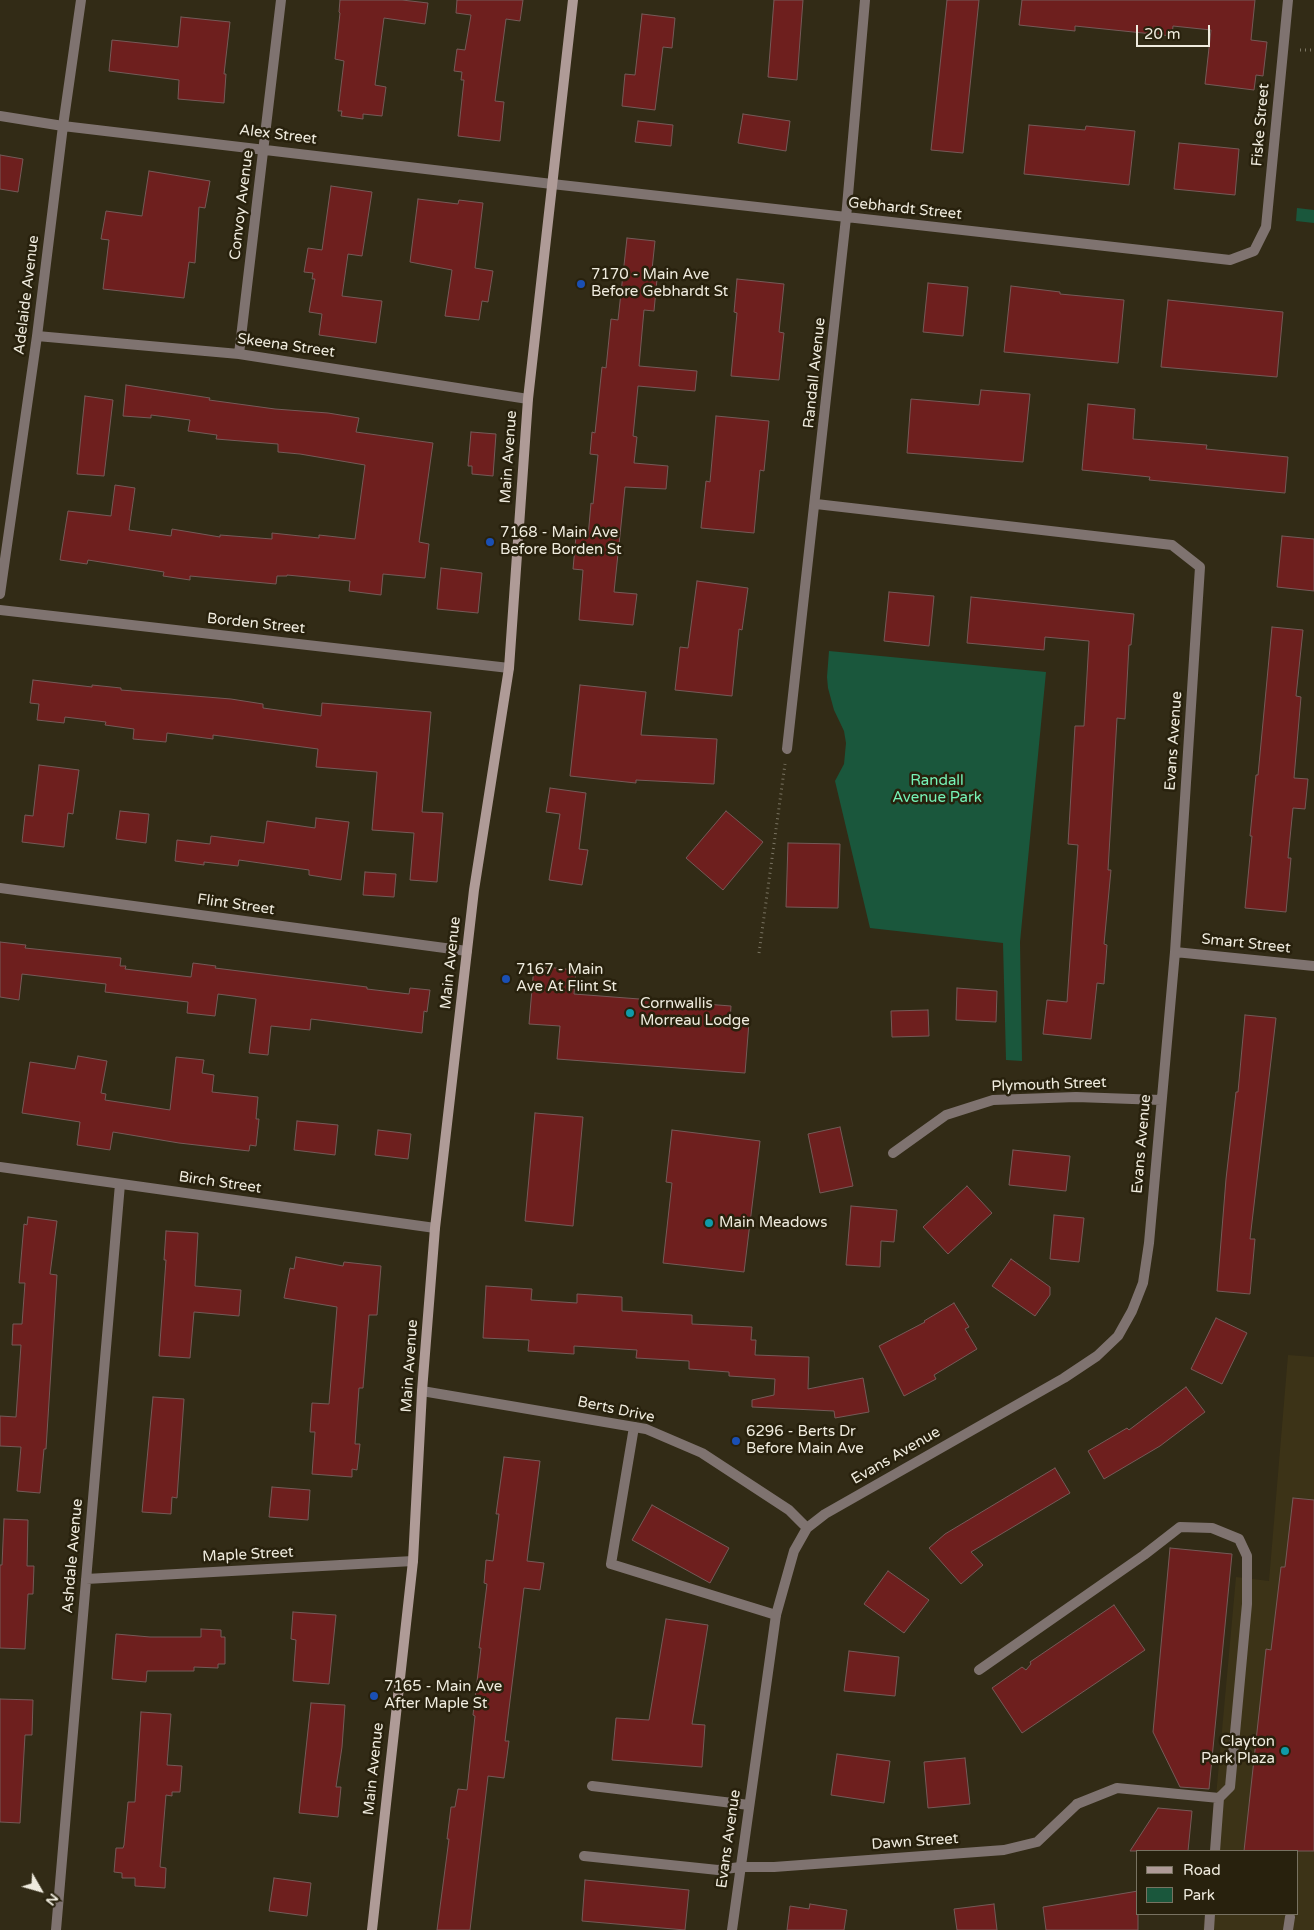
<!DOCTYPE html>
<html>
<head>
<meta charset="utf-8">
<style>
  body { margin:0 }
  #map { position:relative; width:1314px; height:1930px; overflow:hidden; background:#322b16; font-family:"Varela Round",sans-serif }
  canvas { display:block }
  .legend { position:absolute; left:1136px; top:1850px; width:162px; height:65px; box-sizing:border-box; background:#28210d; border:1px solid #787261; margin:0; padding:6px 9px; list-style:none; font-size:15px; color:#efebde }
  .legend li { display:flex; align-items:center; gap:10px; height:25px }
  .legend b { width:25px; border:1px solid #787261 }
  .north { position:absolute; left:15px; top:1865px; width:50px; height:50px; -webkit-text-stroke:4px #28210d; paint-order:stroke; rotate:128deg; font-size:14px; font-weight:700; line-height:20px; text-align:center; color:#efebde }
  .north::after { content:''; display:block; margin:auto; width:18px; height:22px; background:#efebde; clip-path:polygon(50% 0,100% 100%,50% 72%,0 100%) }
  .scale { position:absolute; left:1136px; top:25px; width:74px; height:22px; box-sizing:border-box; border:2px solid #efebde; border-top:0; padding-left:6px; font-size:15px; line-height:18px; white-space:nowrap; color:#efebde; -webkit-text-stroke:4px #28210d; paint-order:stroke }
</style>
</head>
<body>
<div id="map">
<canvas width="1314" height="1930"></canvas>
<ul class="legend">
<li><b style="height:6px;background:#af9b97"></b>Road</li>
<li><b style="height:14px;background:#1a573c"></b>Park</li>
</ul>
<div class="north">N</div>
<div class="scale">20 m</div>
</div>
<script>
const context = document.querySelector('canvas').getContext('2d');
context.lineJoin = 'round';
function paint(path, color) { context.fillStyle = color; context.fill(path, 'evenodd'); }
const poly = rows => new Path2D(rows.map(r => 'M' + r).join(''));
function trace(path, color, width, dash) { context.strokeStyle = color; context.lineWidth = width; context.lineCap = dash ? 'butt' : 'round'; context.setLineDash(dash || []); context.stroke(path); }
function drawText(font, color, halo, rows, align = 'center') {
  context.font = font + ' "Varela Round",sans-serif'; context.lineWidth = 5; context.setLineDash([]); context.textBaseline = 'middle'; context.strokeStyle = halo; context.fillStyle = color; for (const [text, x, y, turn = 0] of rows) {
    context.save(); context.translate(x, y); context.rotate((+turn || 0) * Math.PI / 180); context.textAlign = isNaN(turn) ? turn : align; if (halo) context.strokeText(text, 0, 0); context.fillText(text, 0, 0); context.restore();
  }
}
const built = poly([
  [1288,1355,1314,1357,1314,1930,1203,1930,1205,1914,1298,1914,1298,1851,1211,1851,1236,1577,1269,1581]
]);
const green = poly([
  [1297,208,1314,210,1314,223,1296,221],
  [829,651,1046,672,1020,942,1022,1061,1006,1060,1003,943,870,928,835,781,844,764,846,743,844,731,834,710,828,688,827,677]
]);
const building = poly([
  [340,0,402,0,428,3,425,24,384,18,375,85,386,87,382,116,363,114,363,119,341,116,342,111,338,111,344,61,335,59,340,13,339,12,340,0],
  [457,0,523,0,520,21,506,19,495,101,504,102,500,141,458,136,464,80,461,80,462,72,454,71,457,49,465,50,471,15,456,13,457,0],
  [774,0,803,0,797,80,768,77,774,0],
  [947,0,979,0,963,153,931,150,947,0],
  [1022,0,1255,0,1251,40,1267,42,1263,76,1256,75,1254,90,1205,84,1211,30,1173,26,1172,36,1075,26,1075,31,1019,25,1022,0],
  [642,14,675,18,672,48,663,47,655,110,622,106,625,74,635,75,642,14],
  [181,17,230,22,224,74,226,74,224,103,178,99,179,80,109,71,112,40,178,47,181,17],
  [743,114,790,121,786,151,738,143,743,114],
  [638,121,673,125,671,146,635,142,638,121],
  [1029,125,1085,130,1086,126,1135,131,1129,185,1024,174,1029,125],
  [1179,143,1239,149,1235,195,1174,189,1179,143],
  [0,155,23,159,18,192,0,189,0,155],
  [149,171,210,181,205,208,199,207,195,263,189,262,184,298,103,289,109,240,101,239,106,211,142,216,149,171],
  [331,186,372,192,362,256,348,254,342,296,382,301,376,343,319,335,322,314,309,312,315,279,312,279,313,273,304,272,308,248,322,250,331,186],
  [418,199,458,204,459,200,483,203,475,268,493,271,488,302,482,301,479,320,445,316,452,270,410,262,418,199],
  [627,238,655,241,651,279,657,279,654,311,644,310,639,366,697,371,695,391,638,386,633,436,637,437,634,463,668,466,666,489,625,487,614,592,637,594,633,625,579,620,583,570,573,569,576,536,588,537,591,503,593,504,598,455,590,454,592,432,595,433,602,367,606,368,611,319,618,320,627,238],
  [737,279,784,284,779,332,784,333,779,380,731,376,737,313,734,312,737,279],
  [928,283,968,287,963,336,923,332,928,283],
  [1011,286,1060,292,1060,294,1124,300,1118,363,1004,352,1011,286],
  [1168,300,1283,312,1277,377,1161,367,1168,300],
  [126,385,210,398,209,400,275,409,328,413,359,418,356,432,433,443,419,542,429,544,425,578,383,574,381,595,349,591,350,581,287,575,287,576,277,576,276,584,190,576,190,580,163,576,164,572,88,560,87,564,60,560,68,511,111,516,115,485,135,488,129,530,171,536,172,529,220,537,220,535,272,539,272,533,319,538,319,535,355,539,365,465,300,454,278,452,278,444,216,439,217,435,188,431,190,420,151,415,151,418,123,416,126,385],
  [981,390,1030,394,1023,462,907,453,911,399,979,405,981,390],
  [85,396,113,400,104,476,77,474,85,396],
  [1088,404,1135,409,1133,439,1207,445,1206,449,1288,457,1285,493,1149,480,1150,477,1082,470,1088,404],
  [716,416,769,421,764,471,760,470,754,533,701,528,706,481,710,482,716,416],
  [471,432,496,434,493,476,472,474,472,466,468,466,471,432],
  [1282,536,1314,539,1314,591,1277,587,1282,536],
  [441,568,482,573,478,613,437,609,441,568],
  [697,581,748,588,742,630,739,629,732,696,675,690,680,647,688,648,697,581],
  [889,592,934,596,929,646,884,641,889,592],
  [971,597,1134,614,1131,645,1129,645,1125,719,1117,718,1108,870,1111,870,1104,944,1107,945,1104,984,1097,983,1091,1039,1043,1034,1047,1000,1067,1002,1078,845,1068,844,1075,726,1084,726,1089,641,1045,637,1044,650,967,643,971,597],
  [1272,627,1303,630,1296,696,1301,697,1294,778,1308,779,1305,809,1293,808,1288,858,1291,858,1286,912,1245,908,1252,836,1250,836,1256,775,1258,775,1272,627],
  [33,680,92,687,92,685,121,688,121,690,231,699,263,704,263,708,321,716,322,703,431,712,422,812,443,813,437,882,410,880,414,833,372,830,377,772,316,767,318,749,213,735,213,739,167,733,166,742,133,739,134,729,105,725,106,722,65,717,64,723,37,720,39,704,30,703,33,680],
  [580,685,646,692,641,735,717,739,714,784,636,780,636,783,570,776,580,685],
  [39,765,79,770,73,814,68,813,64,847,22,842,25,815,33,816,39,765],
  [550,788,586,793,579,849,588,850,582,885,549,880,560,814,546,812,550,788],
  [120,811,149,814,146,843,116,839,120,811],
  [726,811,763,842,723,890,686,858,726,811],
  [316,818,349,822,341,880,309,875,309,870,239,860,238,866,204,862,204,865,175,861,177,840,210,844,211,836,264,843,267,821,315,828,316,818],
  [788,843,840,844,838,908,786,907,788,843],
  [365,872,396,874,394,897,363,895,365,872],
  [0,942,26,945,25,948,121,958,120,966,126,966,125,969,191,977,193,963,216,966,215,968,367,987,367,989,409,994,410,988,430,990,427,1012,424,1011,422,1033,311,1019,310,1030,271,1026,268,1055,249,1053,256,999,218,994,215,1016,187,1013,188,1002,105,992,106,984,22,974,19,1000,0,997,0,942],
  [534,966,576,970,574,994,731,1006,730,1021,749,1022,745,1073,557,1059,560,1026,529,1024,534,966],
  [957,988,997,991,996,1022,956,1020,957,988],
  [928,1010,929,1036,892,1037,891,1011,928,1010],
  [1245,1015,1276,1018,1250,1239,1255,1239,1250,1294,1217,1291,1226,1179,1236,1092,1238,1092,1245,1015],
  [78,1056,107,1061,101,1093,106,1094,105,1100,170,1110,176,1057,204,1060,202,1073,214,1075,212,1092,258,1097,256,1119,259,1119,256,1146,250,1145,249,1151,179,1143,113,1132,110,1150,77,1145,80,1122,22,1113,30,1062,75,1069,78,1056],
  [535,1113,583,1117,573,1226,525,1221,535,1113],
  [297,1121,338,1125,335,1155,294,1150,297,1121],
  [840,1127,853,1186,820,1193,808,1134,840,1127],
  [378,1130,411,1134,408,1159,375,1155,378,1130],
  [672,1130,760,1141,744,1272,663,1263,672,1183,666,1182,672,1130],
  [1013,1150,1070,1156,1066,1191,1009,1185,1013,1150],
  [967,1186,992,1213,948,1254,923,1227,967,1186],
  [851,1206,897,1210,894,1242,881,1241,880,1267,846,1265,851,1206],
  [1054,1215,1084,1218,1079,1262,1050,1259,1054,1215],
  [28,1217,57,1221,50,1274,57,1275,46,1449,44,1449,40,1493,17,1491,21,1447,0,1446,0,1416,16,1417,21,1345,12,1345,13,1324,22,1324,25,1283,19,1283,24,1224,27,1225,28,1217],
  [166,1231,198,1233,195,1286,241,1290,239,1316,194,1312,190,1358,159,1356,166,1260,164,1260,166,1231],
  [296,1257,343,1266,344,1262,381,1266,377,1315,369,1315,363,1388,359,1388,355,1444,360,1444,357,1470,352,1469,352,1477,312,1474,315,1432,310,1432,312,1403,329,1404,337,1307,284,1298,290,1268,294,1269,296,1257],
  [1011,1259,1050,1287,1050,1295,1035,1316,992,1286,1011,1259],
  [486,1286,532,1289,531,1300,577,1303,577,1294,622,1297,622,1311,692,1315,692,1324,752,1327,751,1340,756,1340,755,1355,809,1357,808,1389,863,1378,869,1412,835,1418,834,1411,752,1407,752,1400,774,1395,775,1379,729,1376,729,1372,689,1369,689,1361,636,1358,637,1350,574,1346,574,1354,528,1351,529,1340,483,1338,486,1286],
  [954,1303,969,1327,965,1329,977,1349,934,1375,936,1379,904,1396,879,1346,925,1322,924,1321,954,1303],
  [1216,1318,1247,1333,1222,1384,1191,1369,1216,1318],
  [1186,1387,1205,1412,1160,1446,1104,1479,1088,1451,1127,1428,1129,1430,1186,1387],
  [153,1397,184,1399,177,1498,172,1497,171,1514,142,1512,153,1397],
  [504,1457,540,1461,527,1561,544,1563,540,1590,524,1588,505,1741,509,1741,504,1778,488,1776,470,1930,437,1930,449,1839,447,1839,451,1807,455,1807,458,1789,467,1790,475,1716,473,1715,481,1648,479,1648,487,1584,484,1583,486,1560,493,1561,499,1514,496,1514,504,1457],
  [1055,1468,1070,1493,971,1552,983,1565,961,1584,929,1548,945,1534,1055,1468],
  [272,1487,310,1490,308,1520,269,1517,272,1487],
  [1293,1498,1314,1500,1314,1851,1244,1851,1266,1649,1271,1650,1281,1567,1285,1567,1293,1498],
  [652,1505,729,1548,710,1583,632,1540,652,1505],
  [4,1519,28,1520,27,1566,34,1566,33,1594,28,1594,25,1649,0,1648,0,1565,2,1565,4,1519],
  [1170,1548,1232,1554,1209,1789,1180,1787,1153,1732,1170,1548],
  [888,1571,929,1600,904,1633,864,1604,888,1571],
  [1114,1605,1145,1650,1022,1733,992,1688,1022,1667,1026,1670,1031,1664,1030,1662,1114,1605],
  [293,1612,336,1615,329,1684,293,1681,296,1640,291,1639,293,1612],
  [666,1619,708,1625,692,1724,705,1725,702,1767,612,1760,616,1718,649,1720,666,1619],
  [201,1629,221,1630,221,1637,225,1637,225,1664,218,1664,218,1668,194,1667,194,1671,147,1671,146,1682,112,1679,116,1634,150,1637,201,1637,201,1629],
  [849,1651,899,1657,895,1696,844,1691,849,1651],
  [0,1699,33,1700,32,1735,25,1735,20,1823,0,1822,0,1699],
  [311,1703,345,1705,342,1747,336,1787,341,1787,338,1817,299,1813,311,1703],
  [141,1712,171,1714,167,1765,182,1766,180,1792,172,1792,172,1796,166,1795,160,1867,166,1868,165,1888,135,1886,135,1878,122,1878,122,1873,114,1872,116,1848,123,1848,124,1845,128,1802,135,1802,141,1712],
  [837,1754,890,1761,884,1803,831,1795,837,1754],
  [965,1758,970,1804,928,1808,924,1762,965,1758],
  [1158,1808,1192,1811,1188,1851,1130,1851,1158,1808],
  [274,1878,311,1883,307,1916,269,1911,274,1878],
  [585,1880,689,1890,685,1930,582,1921,585,1880],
  [1138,1891,1138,1930,1046,1930,1043,1907,1138,1891],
  [810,1904,847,1910,844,1930,787,1930,790,1906,809,1909,810,1904],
  [994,1904,997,1930,957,1930,954,1909,994,1904]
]);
const path = poly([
  [1300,50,1314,50],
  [759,953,785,764]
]);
const lane = poly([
  [634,1427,611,1564,776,1615],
  [979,1670,1144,1555,1180,1527,1212,1528,1239,1539,1247,1556,1247,1604,1230,1787,1219,1798,1117,1788,1077,1804],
  [592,1786,749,1805],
  [1215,1851,1219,1798],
  [584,1856,718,1870,740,1867],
  [1209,1930,1210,1914],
  [1288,1930,1290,1917]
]);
const street = poly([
  [0,116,63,126,552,184,1230,260,1254,251,1266,227,1288,0],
  [37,336,239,354,528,399],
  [239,354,281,0],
  [0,594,37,336,63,126,81,0],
  [0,610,509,668],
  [787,749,846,218,865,0],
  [0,888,467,951],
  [1175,952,1314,966],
  [893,1153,946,1115,993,1100,1076,1097,1161,1100],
  [0,1167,435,1228],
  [422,1391,646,1429,702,1453,789,1510,807,1528],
  [86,1579,413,1561],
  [740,1867,774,1867,1004,1850,1037,1842,1077,1804],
  [56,1930,120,1184],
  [732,1930,776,1615,794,1551,807,1528,825,1514,1064,1378,1097,1356,1118,1336,1132,1311,1143,1283,1149,1243,1175,952,1200,567,1172,545,816,504]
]);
const secondary = poly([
  [372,1930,413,1561,422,1391,435,1228,474,890,509,668,528,399,573,0]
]);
const markers = [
  [581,284,5,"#1a4fb4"],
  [490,542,5,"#1a4fb4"],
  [506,979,5,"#1a4fb4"],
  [630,1013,5,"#0f9aa8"],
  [709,1223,5,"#0f9aa8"],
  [736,1441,5,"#1a4fb4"],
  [374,1696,5,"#1a4fb4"],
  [1285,1751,5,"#0f9aa8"]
];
const streetNames = [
  ["Fiske Street",1261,125,-85],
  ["Alex Street",278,135,7],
  ["Convoy Avenue",242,205,-83],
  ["Gebhardt Street",905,209,6],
  ["Adelaide Avenue",27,295,-83],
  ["Skeena Street",286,346,8],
  ["Randall Avenue",815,373,-84],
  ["Main Avenue",509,457,-86],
  ["Borden Street",256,624,6],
  ["Evans Avenue",1174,741,-86],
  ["Flint Street",236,905,8],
  ["Smart Street",1246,944,6],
  ["Main Avenue",451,963,-84],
  ["Plymouth Street",1049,1085,-2],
  ["Evans Avenue",1142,1144,-85],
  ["Birch Street",220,1183,8],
  ["Main Avenue",410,1366,-86],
  ["Berts Drive",616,1410,12],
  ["Evans Avenue",896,1456,-30],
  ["Maple Street",248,1555,-3],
  ["Ashdale Avenue",73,1556,-85],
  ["Main Avenue",374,1769,-84],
  ["Evans Avenue",729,1839,-82],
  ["Dawn Street",915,1842,-4]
];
const poiNames = [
  ["7170 - Main Ave",591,275],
  ["Before Gebhardt St",591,292],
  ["7168 - Main Ave",500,533],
  ["Before Borden St",500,550],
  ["7167 - Main",516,970],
  ["Ave At Flint St",516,987],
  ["Cornwallis",640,1004],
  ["Morreau Lodge",640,1021],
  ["Main Meadows",719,1223],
  ["6296 - Berts Dr",746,1432],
  ["Before Main Ave",746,1449],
  ["7165 - Main Ave",384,1687],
  ["After Maple St",384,1704],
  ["Clayton",1275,1742,"right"],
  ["Park Plaza",1275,1759,"right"]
];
const parkNames = [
  ["Randall",937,781],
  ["Avenue Park",937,798]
];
paint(built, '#3c3317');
paint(green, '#1a573c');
paint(building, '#6e1f1e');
trace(building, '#755a58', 1);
trace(path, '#7a7462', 3, [1, 4]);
trace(lane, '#7f7370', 10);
trace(street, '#7f7370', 10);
trace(secondary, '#af9b97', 10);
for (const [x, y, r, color] of markers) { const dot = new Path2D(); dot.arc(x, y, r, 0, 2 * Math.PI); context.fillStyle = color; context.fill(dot); trace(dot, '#28210d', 2); }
drawText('15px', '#efebde', '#28210d', streetNames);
drawText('15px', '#efebde', '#28210d', poiNames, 'left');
drawText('15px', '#76f3b7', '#28210d', parkNames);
</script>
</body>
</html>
